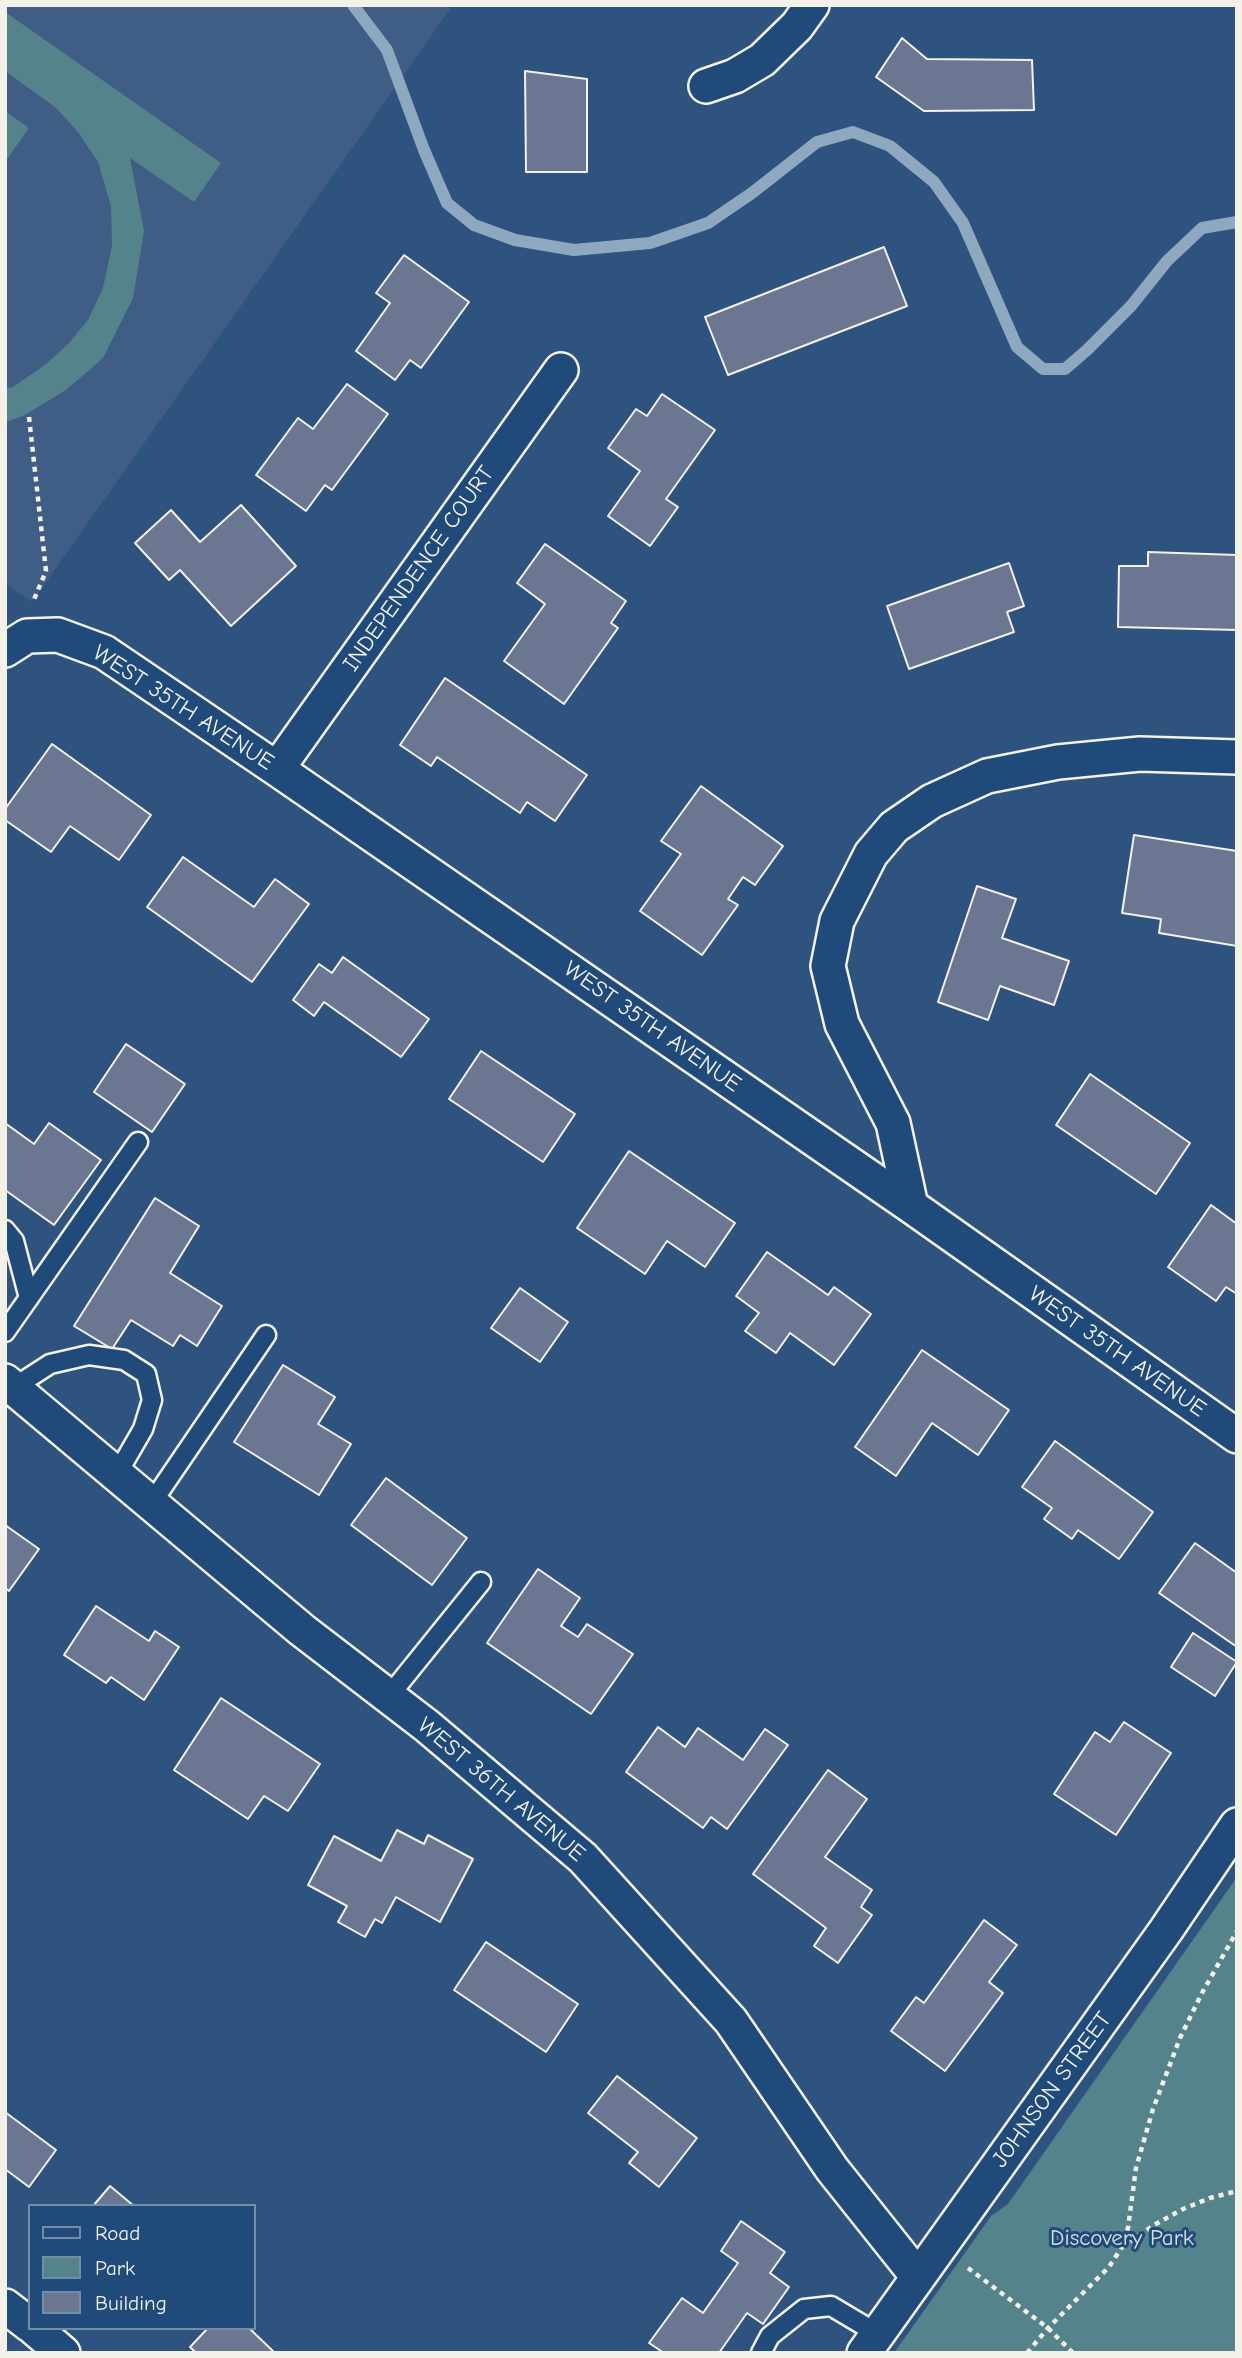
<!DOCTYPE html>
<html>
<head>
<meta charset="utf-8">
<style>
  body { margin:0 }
  #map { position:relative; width:1242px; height:2358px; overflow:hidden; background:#2e537f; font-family:"Comic Neue",sans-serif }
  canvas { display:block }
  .frame { position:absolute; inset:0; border:7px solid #f4f1e8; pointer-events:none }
  .legend { position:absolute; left:28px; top:2204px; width:228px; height:126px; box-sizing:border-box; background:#1f4a7a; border:2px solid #748da6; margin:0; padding:9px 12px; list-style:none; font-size:21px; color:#f4f1e8 }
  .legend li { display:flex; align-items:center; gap:14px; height:35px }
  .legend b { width:35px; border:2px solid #748da6 }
</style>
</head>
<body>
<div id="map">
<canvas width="1242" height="2358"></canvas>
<div class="frame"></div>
<ul class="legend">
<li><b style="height:9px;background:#1f4a7a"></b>Road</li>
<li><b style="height:19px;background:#54838c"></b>Park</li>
<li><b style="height:19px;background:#6b7792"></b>Building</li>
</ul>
</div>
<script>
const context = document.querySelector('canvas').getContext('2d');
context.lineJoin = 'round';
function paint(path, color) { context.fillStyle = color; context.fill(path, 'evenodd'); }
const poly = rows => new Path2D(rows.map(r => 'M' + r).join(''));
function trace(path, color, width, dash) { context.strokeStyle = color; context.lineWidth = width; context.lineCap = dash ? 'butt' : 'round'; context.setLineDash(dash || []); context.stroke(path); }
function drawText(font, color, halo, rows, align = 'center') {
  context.font = font + ' "Comic Neue",sans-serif'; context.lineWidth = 6; context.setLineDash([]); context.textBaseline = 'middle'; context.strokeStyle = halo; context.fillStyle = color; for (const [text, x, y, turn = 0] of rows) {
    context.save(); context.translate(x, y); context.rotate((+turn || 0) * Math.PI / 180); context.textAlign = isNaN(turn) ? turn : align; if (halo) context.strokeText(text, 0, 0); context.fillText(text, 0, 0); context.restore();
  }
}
const built = poly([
  [5,5,453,5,32,602,5,583]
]);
const green = poly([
  [5,12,221,163,194,202,130,158,144,231,133,298,103,358,66,390,23,416,5,422,5,389,13,387,45,365,69,343,88,320,103,288,112,246,111,206,98,162,78,132,55,107,5,71],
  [5,111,29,128,5,162],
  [1237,1877,1237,2353,894,2353,991,2216,1008,2204]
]);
const stream = poly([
  [353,5,387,50,424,150,447,203,474,225,515,240,574,250,650,243,708,223,752,193,817,142,853,132,890,146,934,182,963,223,1017,347,1043,369,1065,369,1087,350,1131,306,1167,261,1202,228,1237,222]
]);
const building = poly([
  [902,38,927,59,1032,60,1034,110,924,111,876,77,902,38],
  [525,71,587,79,587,172,526,172,525,71],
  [884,247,907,306,728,375,705,317,884,247],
  [404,255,469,302,421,368,410,360,395,380,356,351,390,303,376,293,404,255],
  [347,384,388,414,332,490,325,485,306,511,256,475,298,418,313,429,347,384],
  [662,394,715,430,666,499,678,507,650,546,608,516,640,471,608,448,636,409,647,416,662,394],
  [241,505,296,566,231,626,180,570,169,580,135,543,171,510,200,542,241,505],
  [545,544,626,601,611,623,618,628,564,704,504,661,545,604,517,583,545,544],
  [1148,552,1237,555,1237,630,1118,627,1119,566,1148,566,1148,552],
  [1009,563,1024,606,1007,612,1014,632,909,669,887,606,1009,563],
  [445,678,587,775,555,821,527,802,520,813,437,757,431,766,400,745,445,678],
  [52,744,151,815,119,860,70,826,51,852,5,820,5,809,52,744],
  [701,786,783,846,755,885,743,877,728,899,738,905,702,955,640,911,681,854,661,841,701,786],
  [1134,835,1237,851,1237,946,1159,933,1161,919,1122,913,1134,835],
  [183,857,254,907,275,879,309,904,252,982,147,907,183,857],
  [977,886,1016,899,1002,938,1069,961,1054,1005,1000,986,988,1020,938,1002,977,886],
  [343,957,429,1019,401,1057,324,1002,314,1016,293,1000,319,964,332,973,343,957],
  [126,1044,185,1084,152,1132,94,1092,126,1044],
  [481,1051,575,1114,543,1162,449,1099,481,1051],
  [1090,1074,1190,1143,1156,1194,1056,1125,1090,1074],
  [5,1123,34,1144,49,1123,101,1160,54,1225,5,1190,5,1123],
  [629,1151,735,1223,705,1267,667,1241,645,1274,577,1228,629,1151],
  [155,1198,199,1226,170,1273,222,1306,197,1346,180,1335,173,1346,131,1320,112,1349,74,1326,155,1198],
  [1211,1205,1237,1224,1237,1294,1226,1287,1216,1301,1168,1267,1211,1205],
  [767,1252,828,1295,834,1287,871,1314,834,1365,790,1333,776,1353,745,1331,759,1313,736,1296,767,1252],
  [520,1288,568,1322,540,1362,491,1328,520,1288],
  [922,1350,1009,1410,978,1455,932,1423,896,1476,855,1447,922,1350],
  [283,1365,335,1397,318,1424,351,1444,319,1495,234,1442,283,1365],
  [1055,1441,1153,1512,1119,1559,1078,1530,1072,1539,1044,1519,1052,1508,1022,1487,1055,1441],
  [386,1478,467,1538,432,1585,351,1525,386,1478],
  [5,1525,39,1549,9,1591,5,1588,5,1525],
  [1195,1543,1237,1573,1237,1647,1159,1593,1195,1543],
  [538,1569,580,1598,561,1626,578,1637,587,1624,633,1654,591,1714,487,1643,538,1569],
  [96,1606,149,1641,155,1631,179,1647,144,1700,111,1677,106,1683,64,1655,96,1606],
  [1193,1633,1237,1662,1215,1696,1171,1667,1193,1633],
  [221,1698,320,1764,288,1811,264,1796,248,1819,174,1770,221,1698],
  [1124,1722,1171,1753,1116,1835,1054,1794,1095,1732,1110,1742,1124,1722],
  [658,1727,685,1747,698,1728,743,1760,765,1729,788,1745,727,1829,711,1817,703,1828,626,1772,658,1727],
  [828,1770,867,1799,825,1857,872,1890,861,1907,872,1915,838,1963,814,1946,826,1928,753,1874,828,1770],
  [397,1830,424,1844,428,1835,473,1859,440,1922,396,1897,382,1923,375,1919,365,1937,338,1922,347,1906,308,1885,334,1836,381,1861,397,1830],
  [984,1920,1017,1945,989,1982,1003,1993,945,2071,891,2031,916,1997,924,2003,984,1920],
  [486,1942,578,2004,546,2052,454,1990,486,1942],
  [617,2076,697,2138,659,2187,629,2163,638,2152,588,2113,617,2076],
  [5,2112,56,2150,29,2187,5,2169,5,2112],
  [110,2186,134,2206,93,2206,110,2186],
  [741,2221,785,2252,770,2273,789,2287,763,2324,747,2313,719,2353,664,2353,649,2343,682,2298,703,2313,738,2263,721,2251,741,2221],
  [208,2328,249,2328,275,2353,196,2353,190,2347,208,2328]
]);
const path = poly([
  [29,417,46,571,33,602],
  [1122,2247,1154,2225,1183,2209,1210,2198,1237,2191],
  [968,2268,1048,2328,1073,2353],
  [1027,2353,1048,2328,1109,2267,1122,2247,1128,2228,1136,2168,1153,2109,1180,2038,1202,1993,1237,1931]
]);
const service = poly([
  [5,1230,14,1241,29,1298],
  [5,1332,138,1142],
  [13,1388,50,1364,89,1355,124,1360,146,1374,152,1400,143,1429,117,1474],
  [151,1504,266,1335],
  [389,1696,481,1582],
  [761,2353,770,2336,804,2309,831,2306,878,2334]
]);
const minor = poly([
  [706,86,735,76,762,60,797,26,812,5],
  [5,650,27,636,58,635,104,652,277,769,911,1206,1237,1436],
  [277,769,561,370],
  [911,1206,893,1123,842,1024,828,966,837,921,871,854,894,827,932,801,987,776,1058,762,1140,754,1237,757],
  [5,1381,302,1630,427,1726,583,1858,731,2021,832,2169,918,2277],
  [5,2306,30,2325],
  [34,2328,63,2353],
  [864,2353,1166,1930,1237,1825]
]);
const streetNames = [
  ["INDEPENDENCE COURT",419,569,-55],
  ["WEST 35TH AVENUE",183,708,33],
  ["WEST 35TH AVENUE",652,1027,35],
  ["WEST 35TH AVENUE",1117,1352,35],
  ["WEST 36TH AVENUE",501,1790,40],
  ["JOHNSON STREET",1052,2090,-54]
];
const parkNames = [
  ["Discovery Park",1122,2238]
];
paint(built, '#405e85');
paint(green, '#54838c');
trace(stream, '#8ea8c0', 12);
paint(building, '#6b7792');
trace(building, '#f4f1e8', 2);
trace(service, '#f4f1e8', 23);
trace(minor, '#f4f1e8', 38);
trace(path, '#f4f1e8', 4.5, [5, 5]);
trace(service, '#1f4a7a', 18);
trace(minor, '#1f4a7a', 33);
drawText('23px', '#f4f1e8', '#1f4a7a', streetNames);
drawText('23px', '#dce0da', '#1f4a7a', parkNames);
</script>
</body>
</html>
